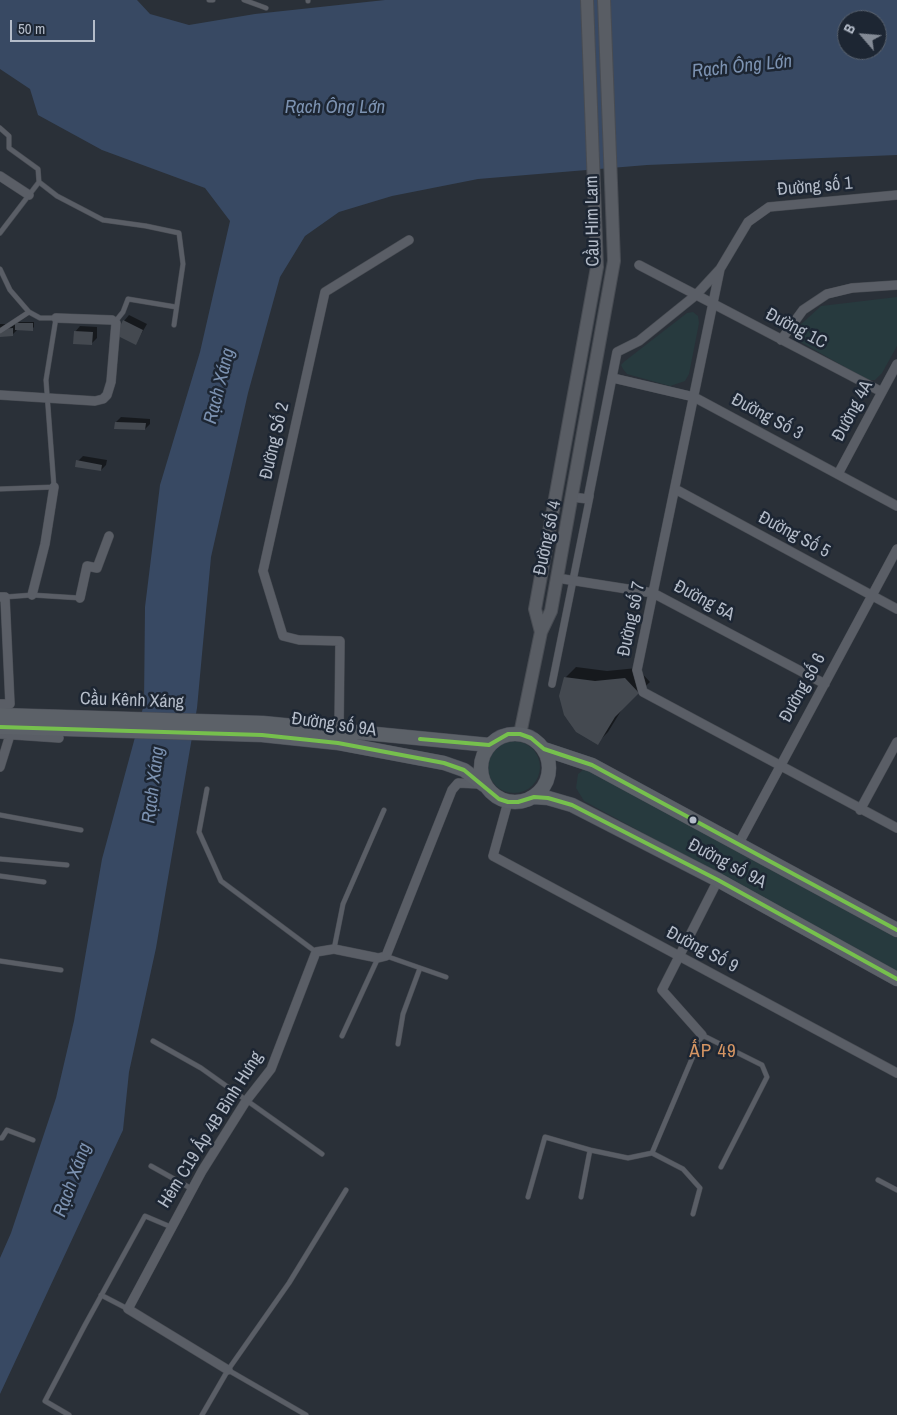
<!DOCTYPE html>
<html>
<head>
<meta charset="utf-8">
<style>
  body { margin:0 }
  #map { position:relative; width:897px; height:1415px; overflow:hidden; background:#2a3038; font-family:"Archivo Narrow",sans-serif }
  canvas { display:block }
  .north { position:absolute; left:837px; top:10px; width:50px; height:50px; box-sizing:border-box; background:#1d2633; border:1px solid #59626f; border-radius:50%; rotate:297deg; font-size:14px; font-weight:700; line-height:20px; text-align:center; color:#b4bcc9 }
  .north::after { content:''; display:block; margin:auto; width:18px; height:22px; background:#848b96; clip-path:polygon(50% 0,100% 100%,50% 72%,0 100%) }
  .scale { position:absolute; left:10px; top:20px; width:85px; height:22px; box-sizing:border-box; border:2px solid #b4bcc9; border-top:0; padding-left:6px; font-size:15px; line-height:18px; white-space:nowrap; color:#b4bcc9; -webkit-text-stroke:4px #1d2633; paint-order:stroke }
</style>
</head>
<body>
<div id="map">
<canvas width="897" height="1415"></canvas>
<div class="north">B</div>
<div class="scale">50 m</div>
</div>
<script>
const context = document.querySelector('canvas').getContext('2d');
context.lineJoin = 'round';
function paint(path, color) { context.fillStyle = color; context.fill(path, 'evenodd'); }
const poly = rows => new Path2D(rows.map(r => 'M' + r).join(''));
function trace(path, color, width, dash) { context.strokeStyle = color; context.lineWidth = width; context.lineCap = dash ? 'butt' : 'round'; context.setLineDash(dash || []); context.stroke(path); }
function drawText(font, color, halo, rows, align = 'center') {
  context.font = font + ' "Archivo Narrow",sans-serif'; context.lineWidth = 5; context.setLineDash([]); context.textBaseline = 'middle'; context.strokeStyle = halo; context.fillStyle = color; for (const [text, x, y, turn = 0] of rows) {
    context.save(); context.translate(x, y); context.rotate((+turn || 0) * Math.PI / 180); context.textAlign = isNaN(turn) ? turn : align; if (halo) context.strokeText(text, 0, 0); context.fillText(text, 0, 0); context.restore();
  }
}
const green = poly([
  [897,297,897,346,882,373,875,380,868,380,797,340,795,334,797,328,821,306],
  [693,312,698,316,699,323,689,374,685,381,670,386,627,374,623,369,621,365,625,361,687,313],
  '488 767a26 26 0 1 1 52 0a26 26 0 1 1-52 0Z',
  [583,770,590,771,897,938,897,971,584,801,576,788,578,774]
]);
const water = poly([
  [0,0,137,0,150,14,189,25,255,14,385,0,897,0,897,155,647,165,478,179,392,196,339,212,305,236,280,277,248,393,211,557,197,708,156,948,129,1072,123,1130,0,1394,0,1258,11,1233,56,1098,74,1021,102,859,144,704,145,607,160,485,200,352,230,221,205,188,102,150,38,115,30,89,0,69],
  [847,20,877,20,877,50,847,50]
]);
const shadow = poly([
  [129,315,147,324,136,343,124,321],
  [19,322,34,322,34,327,32,329,18,329,12,335,0,335,0,324,17,324],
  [80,326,97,327,97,338,92,343,75,332],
  [121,417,150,419,150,424,145,429,116,422],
  [83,456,107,460,106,465,101,470,78,461],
  [576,667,607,671,637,668,650,682,624,706,608,732,597,743,565,678]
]);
const building = poly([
  [123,320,143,330,136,345,116,335],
  [15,323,33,323,33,331,15,330],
  [13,328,13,336,0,337,0,329],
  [74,331,93,332,92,345,73,344],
  [115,422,146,423,145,430,114,429],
  [76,460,102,465,101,471,75,467],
  [564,677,595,681,625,678,639,693,615,717,598,745,576,732,564,715,559,696]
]);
const service = poly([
  [209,0,213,0],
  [244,0,266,8],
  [308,1,308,0],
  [0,128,9,136,9,148,38,169,39,182],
  [39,182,57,196,103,220,146,226,179,233,183,264,174,325],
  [0,233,39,182],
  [0,269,10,290,29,312,40,318,56,318,46,380,54,487,0,489],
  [115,322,123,312,128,299,176,307],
  [0,331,29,312],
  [5,597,32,595,80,598],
  [207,789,199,832,221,881,316,952],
  [0,815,81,830],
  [0,859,67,865],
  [0,876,44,882],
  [334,949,343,904,384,810],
  [386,956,446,977],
  [0,961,61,970],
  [342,1036,378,958],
  [153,1041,201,1068,322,1154],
  [398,1044,403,1014,420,968],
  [0,1138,2,1138,7,1130,33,1140],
  [652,1153,683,1169,700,1188,693,1214],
  [151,1166,192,1189],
  [878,1180,897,1190],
  [528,1197,545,1137,590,1150],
  [581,1197,590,1150,628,1158,652,1153,702,1035,762,1065,767,1077,721,1167],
  [101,1295,128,1309],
  [228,1370,306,1415],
  [69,1415,45,1401,85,1325,145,1216,171,1227],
  [202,1415,228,1370,289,1283,346,1190]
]);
const pedestrian = poly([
  [552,684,590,496]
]);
const minor = poly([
  [0,176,29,195],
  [639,265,882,392],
  [720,269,637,670,643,692,897,828],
  [781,340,803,310,827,294,852,288,897,285],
  [613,378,694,397,897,506],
  [0,395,95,401,103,399,107,395,111,382,116,323,112,320,56,318],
  [838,474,897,364],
  [675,489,897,609],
  [572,497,588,499,617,352,639,341,696,295,720,269,748,222,769,207,897,195],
  [557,578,653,593,825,684],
  [32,595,45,544,54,487],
  [0,597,5,597,10,704,0,704],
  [80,598,87,566,97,568,109,536],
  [339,729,340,641,299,640,283,636,263,571,325,292,409,240],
  [0,734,59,738],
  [0,767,10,735],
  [508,802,493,856,897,1073],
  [860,810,897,742],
  [739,843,897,549],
  [702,1035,662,990,718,880],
  [228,1370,128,1309,202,1171,246,1101,271,1069,316,952,334,949,378,958,386,956,452,790,458,783,479,784]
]);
const secondary = poly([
  [541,632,535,609,597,267,587,0],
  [520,734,541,632,551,611,614,261,604,0]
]);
const primary = poly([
  [0,715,263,723,489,745],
  [0,727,262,735,338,743,444,763,464,770,484,785],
  '481 768a34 34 0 1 1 68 0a34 34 0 1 1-68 0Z',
  [544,749,592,765,897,930],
  [534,797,548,798,572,805,718,880,897,979]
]);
const bus1 = poly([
  [0,727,262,735,338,743,444,763,464,770,499,799,508,802,518,802,534,797,548,798,572,805,718,880,897,979],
  [420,739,489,745,508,734,520,734,531,738,544,749,592,765,897,930]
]);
const markers = [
  [693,820,4.5,"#b4bcc9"]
];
const streetNames = [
  ["Đường số 1",815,187,-5],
  ["Cầu Him Lam",593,221,-91],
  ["Đường 1C",796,329,28],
  ["Đường 4A",853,411,-62],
  ["Đường Số 3",767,417,28],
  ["Đường Số 2",275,441,-77],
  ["Đường Số 5",794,535,28],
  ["Đường số 4",548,538,-78],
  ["Đường 5A",704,601,28],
  ["Đường số 7",632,619,-78],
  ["Đường số 6",803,688,-61],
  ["Cầu Kênh Xáng",132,701,2],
  ["Đường số 9A",334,725,8],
  ["Đường số 9A",727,864,28],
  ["Đường Số 9",702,950,28],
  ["Hẻm C19 Ấp 4B Bình Hưng",211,1130,-58]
];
const waterNames = [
  ["Rạch Ông Lớn",742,67,-6],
  ["Rạch Ông Lớn",335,108],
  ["Rạch Xáng",220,386,-76],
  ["Rạch Xáng",154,785,-83],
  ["Rạch Xáng",73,1180,-70]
];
const neighbourhoodNames = [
  ["ẤP 49",713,1052]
];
paint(green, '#273a3e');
paint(water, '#384963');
paint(shadow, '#0007');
paint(building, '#444950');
trace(service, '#484c53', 5.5);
trace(pedestrian, '#484c53', 8);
trace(minor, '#484c53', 10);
trace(secondary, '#484c53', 14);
trace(primary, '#484c55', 15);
trace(service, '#5a5e66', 4.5);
trace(pedestrian, '#5a5e66', 7);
trace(minor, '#5a5e66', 9);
trace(secondary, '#595d64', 12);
trace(primary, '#5c6168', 14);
trace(bus1, '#76c04d', 4);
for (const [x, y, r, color] of markers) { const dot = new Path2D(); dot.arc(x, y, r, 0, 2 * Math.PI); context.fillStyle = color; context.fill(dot); trace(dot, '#1d2633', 2); }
drawText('18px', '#b4bcc9', '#1d2633', streetNames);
drawText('italic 19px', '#7c92b1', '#1d2633', waterNames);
context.letterSpacing = '1px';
drawText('19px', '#d59563', '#1d2633', neighbourhoodNames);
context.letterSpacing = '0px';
</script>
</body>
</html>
